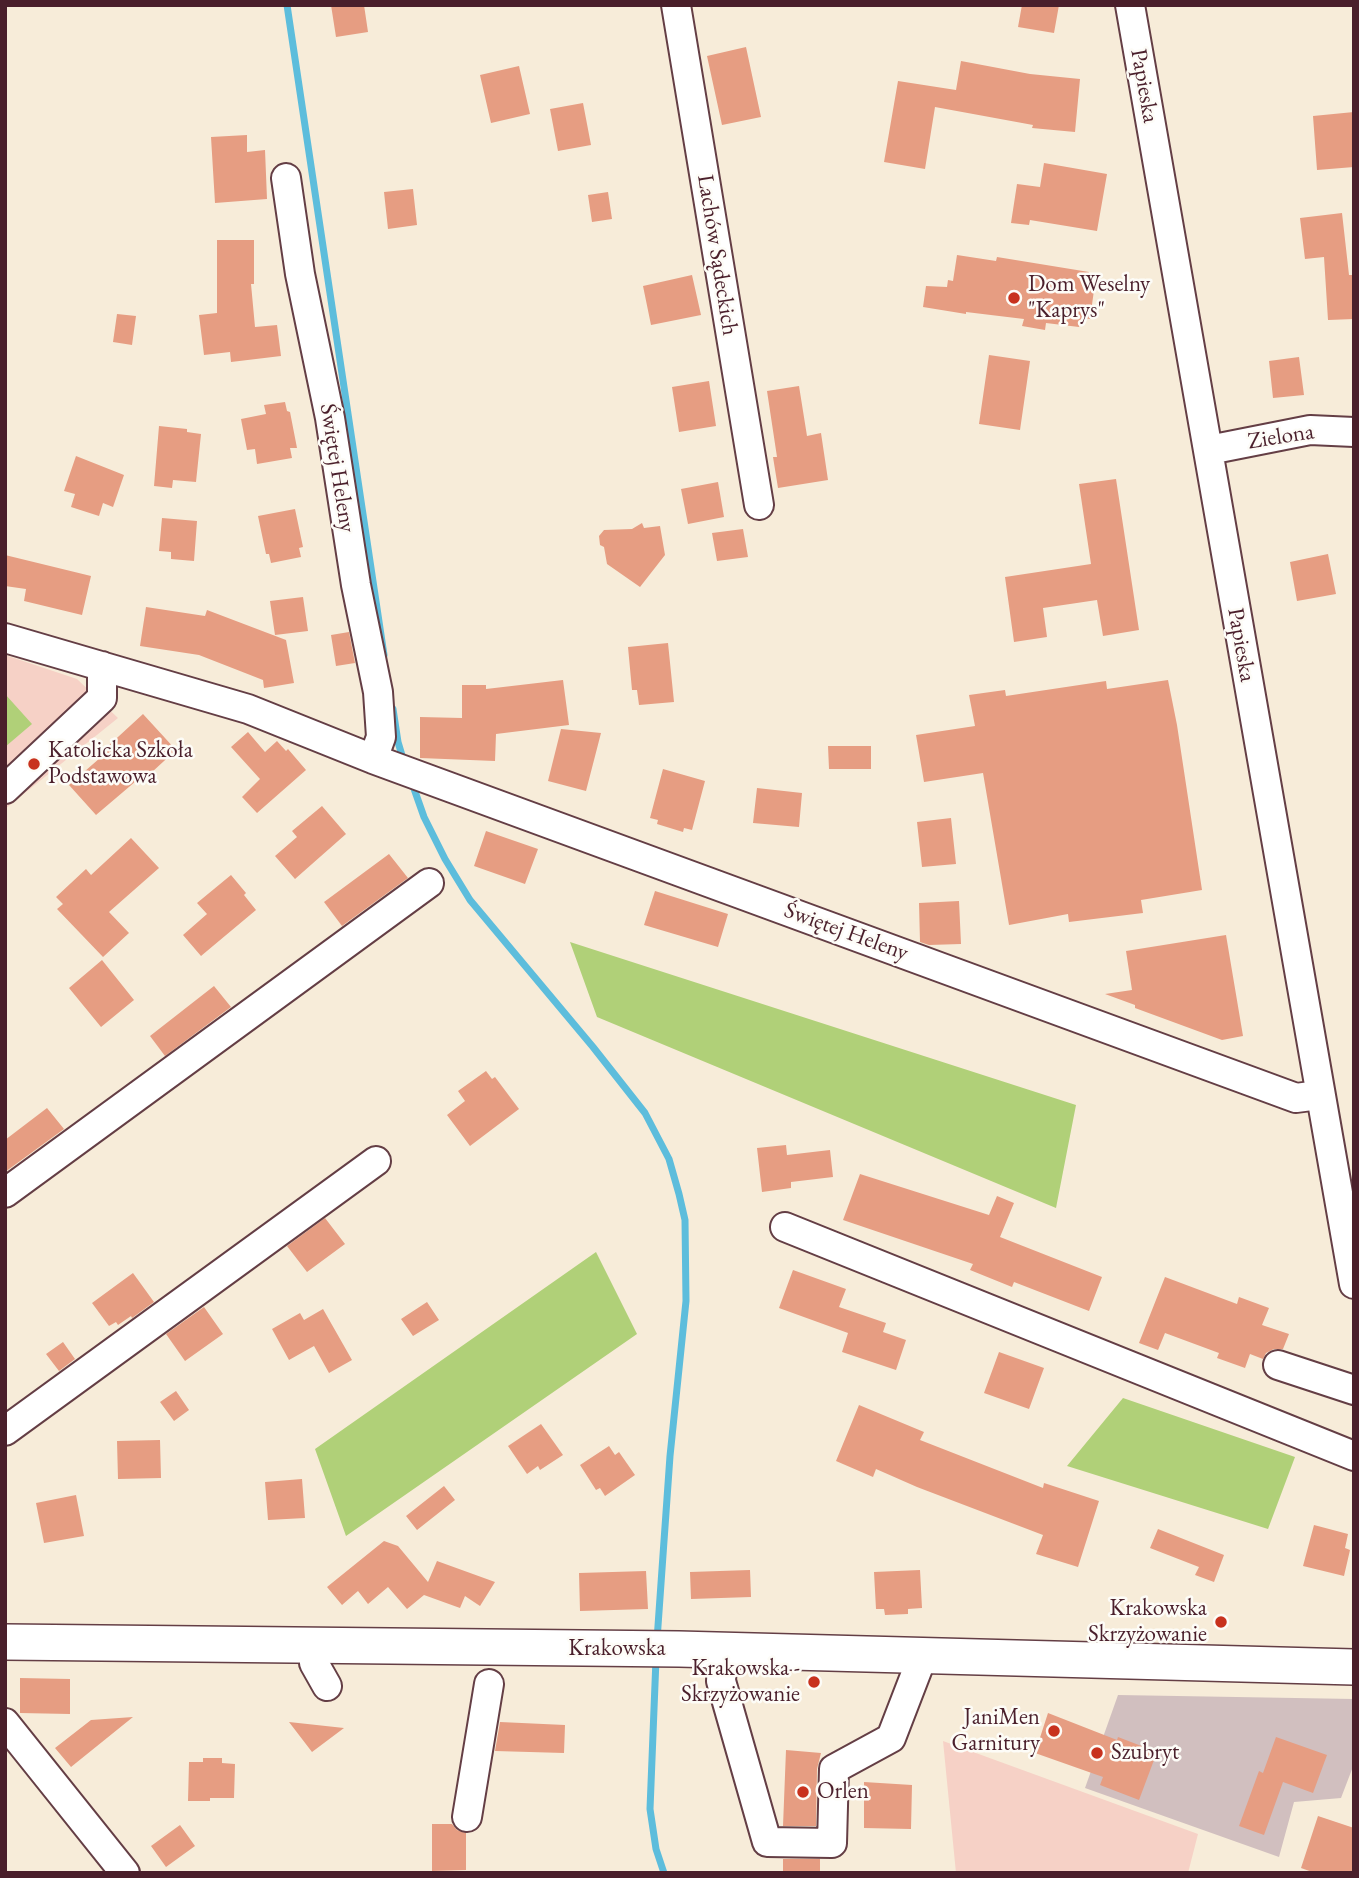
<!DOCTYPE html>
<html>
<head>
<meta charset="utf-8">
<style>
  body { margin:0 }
  #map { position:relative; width:1359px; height:1878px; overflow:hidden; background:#f7ecd9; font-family:"EB Garamond",serif }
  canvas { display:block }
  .frame { position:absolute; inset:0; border:7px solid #4a1f2b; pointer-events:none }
</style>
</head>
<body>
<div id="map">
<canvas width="1359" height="1878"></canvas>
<div class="frame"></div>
</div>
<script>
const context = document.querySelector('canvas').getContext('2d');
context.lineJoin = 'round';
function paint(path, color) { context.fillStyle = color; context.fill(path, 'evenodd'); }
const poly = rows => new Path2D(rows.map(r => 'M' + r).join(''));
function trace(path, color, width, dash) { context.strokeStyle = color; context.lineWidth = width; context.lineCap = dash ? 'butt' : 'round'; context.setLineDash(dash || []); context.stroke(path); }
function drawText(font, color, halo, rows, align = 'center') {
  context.font = font + ' "EB Garamond",serif'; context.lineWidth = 5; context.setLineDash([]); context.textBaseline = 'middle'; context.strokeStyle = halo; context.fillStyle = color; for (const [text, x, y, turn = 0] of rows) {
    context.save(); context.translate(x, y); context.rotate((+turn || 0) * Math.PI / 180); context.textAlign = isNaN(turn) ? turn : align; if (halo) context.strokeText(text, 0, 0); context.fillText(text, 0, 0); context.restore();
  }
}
const built = poly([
  [5,655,77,679,118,718,5,809],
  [943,1741,1198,1834,1188,1873,956,1873]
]);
const industrial = poly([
  [1118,1695,1354,1699,1354,1764,1341,1798,1294,1802,1279,1857,1085,1788]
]);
const green = poly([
  [5,694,32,724,5,747],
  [570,942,1076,1105,1056,1208,597,1017],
  [596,1252,637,1334,346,1536,315,1449],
  [1123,1398,1295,1457,1268,1529,1067,1466]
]);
const stream = poly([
  [287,5,384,655],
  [393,709,398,742,404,762],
  [412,783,424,817,445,859,470,900,593,1047,645,1113,669,1159,679,1194,685,1220,686,1301,670,1456,657,1640],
  [656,1659,650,1809,656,1849,664,1873]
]);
const building = poly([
  [331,5,364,5,368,32,336,37],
  [1022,5,1059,5,1054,33,1018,27],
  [746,47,761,117,722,125,707,56],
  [961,61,1030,74,1080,79,1075,132,1032,128,1033,125,935,107,925,169,884,162,898,81,956,90],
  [519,66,530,114,491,123,480,75],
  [583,103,591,145,558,151,550,109],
  [1354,112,1354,167,1317,170,1313,116],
  [247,135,247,152,265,150,267,199,215,203,211,137],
  [1044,163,1107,174,1097,231,1030,220,1029,225,1011,223,1017,184,1040,187],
  [413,189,417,225,388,229,384,192],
  [608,192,612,219,592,222,588,195],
  [1342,213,1349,275,1354,275,1354,319,1328,320,1324,257,1305,259,1300,218],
  [217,240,254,240,254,284,251,284,255,327,277,325,281,356,231,362,230,352,204,355,199,315,217,313],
  [957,255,996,261,997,257,1089,272,1087,282,1095,283,1090,319,1082,318,1079,327,1046,323,1045,330,1022,326,1024,319,966,312,966,314,923,307,926,286,947,287,948,280,953,281],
  [692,275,701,315,651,325,643,286],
  [117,314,136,316,132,345,113,342],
  [989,355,1030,361,1020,430,979,424],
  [1299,357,1304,395,1273,398,1269,361],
  [709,381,716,426,679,432,672,387],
  [799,386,807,436,821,433,828,480,778,488,773,457,777,457,767,391],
  [285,402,287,411,290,412,297,448,290,448,292,458,257,464,255,449,247,450,241,419,266,414,264,405],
  [159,426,187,429,187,432,201,434,196,482,173,480,172,488,154,486],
  [76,456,124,475,113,507,103,503,99,516,71,507,75,494,64,491],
  [1116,479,1139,630,1103,636,1097,600,1043,608,1047,637,1014,642,1005,577,1091,564,1079,484],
  [718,482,724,517,688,524,681,489],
  [295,509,303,547,299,548,301,557,271,563,269,554,266,554,258,516],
  [162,518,197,521,194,561,171,559,171,552,159,551],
  [642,523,644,528,660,526,665,555,640,587,607,564,604,547,600,545,599,536,604,530,632,529],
  [743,529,748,557,717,561,712,533],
  [1328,554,1336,594,1297,601,1290,562],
  [5,555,91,576,82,615,24,601,26,589,5,586],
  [303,597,308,631,275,635,270,601],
  [146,607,205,616,207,610,286,640,294,683,264,688,263,680,199,655,140,646],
  [349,632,355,663,336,666,331,635],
  [668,643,674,702,639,705,637,690,632,690,628,647],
  [563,680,569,725,496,734,495,761,420,758,420,717,462,718,462,685,486,685,486,689],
  [1168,680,1177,725,1202,890,1141,900,1143,913,1069,922,1068,914,1009,925,983,773,924,782,916,735,975,726,969,695,1005,690,1006,696,1106,681,1107,689],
  [143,714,176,750,139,784,136,781,96,815,69,785,108,751,106,748],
  [561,729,601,733,586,791,548,781],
  [248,732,265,752,277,741,286,751,288,749,306,770,257,813,242,797,260,779,231,747],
  [828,746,871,746,871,769,829,769],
  [663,769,705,781,692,830,684,828,683,832,657,824,658,820,650,818],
  [757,788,802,793,799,827,753,823],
  [322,806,346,834,295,879,275,856,297,837,292,831],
  [951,818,956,864,922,867,917,822],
  [486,831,538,849,525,884,474,866],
  [131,838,159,868,109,912,129,933,103,957,57,909,63,904,56,897,86,869,91,875],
  [389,854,408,878,342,926,324,902],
  [231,875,246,893,244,895,256,910,201,956,183,935,207,914,197,903],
  [655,891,728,914,718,947,644,925],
  [959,901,961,944,929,945,920,942,919,903],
  [1226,935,1243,1036,1222,1040,1135,1008,1135,1005,1105,994,1132,990,1126,951],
  [102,960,134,1000,101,1027,69,988],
  [214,986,231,1007,165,1056,150,1036],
  [486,1071,492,1079,495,1077,519,1109,470,1146,447,1115,465,1101,458,1091],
  [47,1108,64,1129,5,1172,5,1140],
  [786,1145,787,1155,830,1150,833,1177,791,1182,791,1188,762,1192,757,1148],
  [860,1174,989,1215,997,1196,1014,1203,1000,1237,1102,1277,1089,1311,1014,1282,1012,1287,970,1270,973,1264,843,1220],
  [325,1218,345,1244,307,1272,287,1246],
  [793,1270,846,1289,839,1307,886,1323,883,1332,906,1340,896,1370,842,1352,848,1333,779,1308],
  [133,1273,154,1302,132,1318,131,1316,118,1325,116,1322,109,1326,92,1303],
  [1165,1277,1237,1304,1239,1297,1269,1308,1262,1325,1289,1334,1283,1349,1274,1349,1266,1353,1263,1359,1250,1354,1245,1368,1217,1358,1219,1353,1165,1333,1158,1350,1139,1343],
  [427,1302,439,1320,413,1336,401,1319],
  [204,1307,223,1334,185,1361,166,1334],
  [323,1309,352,1360,329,1373,314,1346,289,1360,272,1329,300,1313,304,1320],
  [63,1342,75,1359,59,1371,46,1354],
  [999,1352,1044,1368,1029,1409,984,1393],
  [176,1391,189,1410,174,1421,160,1402],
  [859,1405,924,1432,920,1440,1043,1488,1044,1483,1099,1501,1078,1567,1036,1554,1043,1535,917,1487,876,1469,873,1477,836,1461],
  [541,1424,563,1455,540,1470,538,1466,527,1474,508,1446],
  [160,1440,161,1478,118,1479,117,1441],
  [609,1446,615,1455,619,1452,635,1475,605,1496,600,1488,596,1490,580,1465],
  [302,1479,305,1518,268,1520,265,1482],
  [444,1486,455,1500,417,1530,406,1516],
  [76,1495,84,1536,44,1543,36,1503],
  [1314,1525,1348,1534,1345,1548,1350,1550,1344,1576,1303,1566],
  [1158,1529,1224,1555,1214,1582,1195,1575,1199,1567,1150,1548],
  [384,1541,398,1546,428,1582,437,1561,495,1582,480,1606,465,1596,460,1608,424,1595,407,1609,388,1587,368,1604,358,1591,342,1605,327,1587],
  [750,1570,751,1597,691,1599,690,1572],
  [920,1570,922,1608,908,1609,908,1614,885,1615,884,1609,876,1609,874,1572],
  [646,1571,648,1609,580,1611,579,1573],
  [20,1678,70,1679,70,1714,20,1713],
  [1048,1713,1117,1740,1118,1737,1157,1752,1139,1800,1100,1785,1103,1777,1035,1753],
  [133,1717,71,1767,55,1748,91,1720],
  [289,1722,344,1728,312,1752],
  [500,1722,565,1725,564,1753,495,1751],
  [1276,1737,1327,1755,1313,1793,1283,1782,1264,1835,1239,1826,1259,1771,1263,1773],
  [786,1750,821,1753,817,1769,816,1826,783,1826],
  [203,1758,222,1758,222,1763,235,1764,234,1798,210,1798,210,1801,188,1801,189,1762,203,1762],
  [864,1782,912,1785,911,1829,864,1828],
  [1318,1816,1354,1828,1354,1873,1315,1873,1301,1868],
  [432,1824,452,1824,457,1830,466,1833,466,1870,432,1871],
  [180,1825,195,1846,166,1867,151,1846],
  [783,1859,820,1859,820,1873,783,1873]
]);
const minor = poly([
  [676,5,759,505],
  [1130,5,1354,1284],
  [286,178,300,274,330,418,356,585,378,692,381,737,373,759],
  [1209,450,1310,430,1354,432],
  [5,638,248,709,373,759,1296,1098,1319,1095],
  [5,789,102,698,102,666],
  [5,1193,429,883],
  [785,1227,1354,1456],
  [1278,1365,1354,1390],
  [5,1431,376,1161],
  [723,1650,721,1681,767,1842,832,1843,834,1769,891,1738,923,1655],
  [314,1663,327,1686],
  [5,1723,125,1873],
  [467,1817,489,1684]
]);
const major = poly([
  [5,1642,679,1649,1354,1667]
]);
const markers = [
  [1014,298,7,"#c8321e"],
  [34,764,7,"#c8321e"],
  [1221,1622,7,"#c8321e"],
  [814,1682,7,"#c8321e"],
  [1054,1731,7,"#c8321e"],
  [1097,1753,7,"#c8321e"],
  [803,1792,7,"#c8321e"]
];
const streetNames = [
  ["Papieska",1144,86,80],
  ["Lachów Sądeckich",717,255,81],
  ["Zielona",1281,437,-9],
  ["Świętej Heleny",337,468,81],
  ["Papieska",1241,645,80],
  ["Świętej Heleny",846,932,20],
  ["Krakowska",617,1649]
];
const poiNames = [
  ["Dom Weselny",1028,285],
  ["\"Kaprys\"",1028,311],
  ["Katolicka Szkoła",48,751],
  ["Podstawowa",48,777],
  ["Krakowska",1207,1609,"right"],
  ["Skrzyżowanie",1207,1635,"right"],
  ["Krakowska -",800,1669,"right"],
  ["Skrzyżowanie",800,1695,"right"],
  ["JaniMen",1040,1718,"right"],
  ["Garnitury",1040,1744,"right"],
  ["Szubryt",1111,1753],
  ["Orlen",817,1792]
];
paint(built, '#f6d1c6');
paint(industrial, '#d1bfbf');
paint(green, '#b0d078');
trace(stream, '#5dbddc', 7);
paint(building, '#e69d82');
trace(minor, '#643e45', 32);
trace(major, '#643e45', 38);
trace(minor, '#fff', 28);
trace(major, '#fff', 35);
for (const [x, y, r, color] of markers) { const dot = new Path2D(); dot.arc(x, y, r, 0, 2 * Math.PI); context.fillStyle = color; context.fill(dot); trace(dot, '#fdfcf7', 2.5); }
drawText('23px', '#4a1f2b', '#fdfcf7', streetNames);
drawText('23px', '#4a1f2b', '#fdfcf7', poiNames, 'left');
</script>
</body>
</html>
